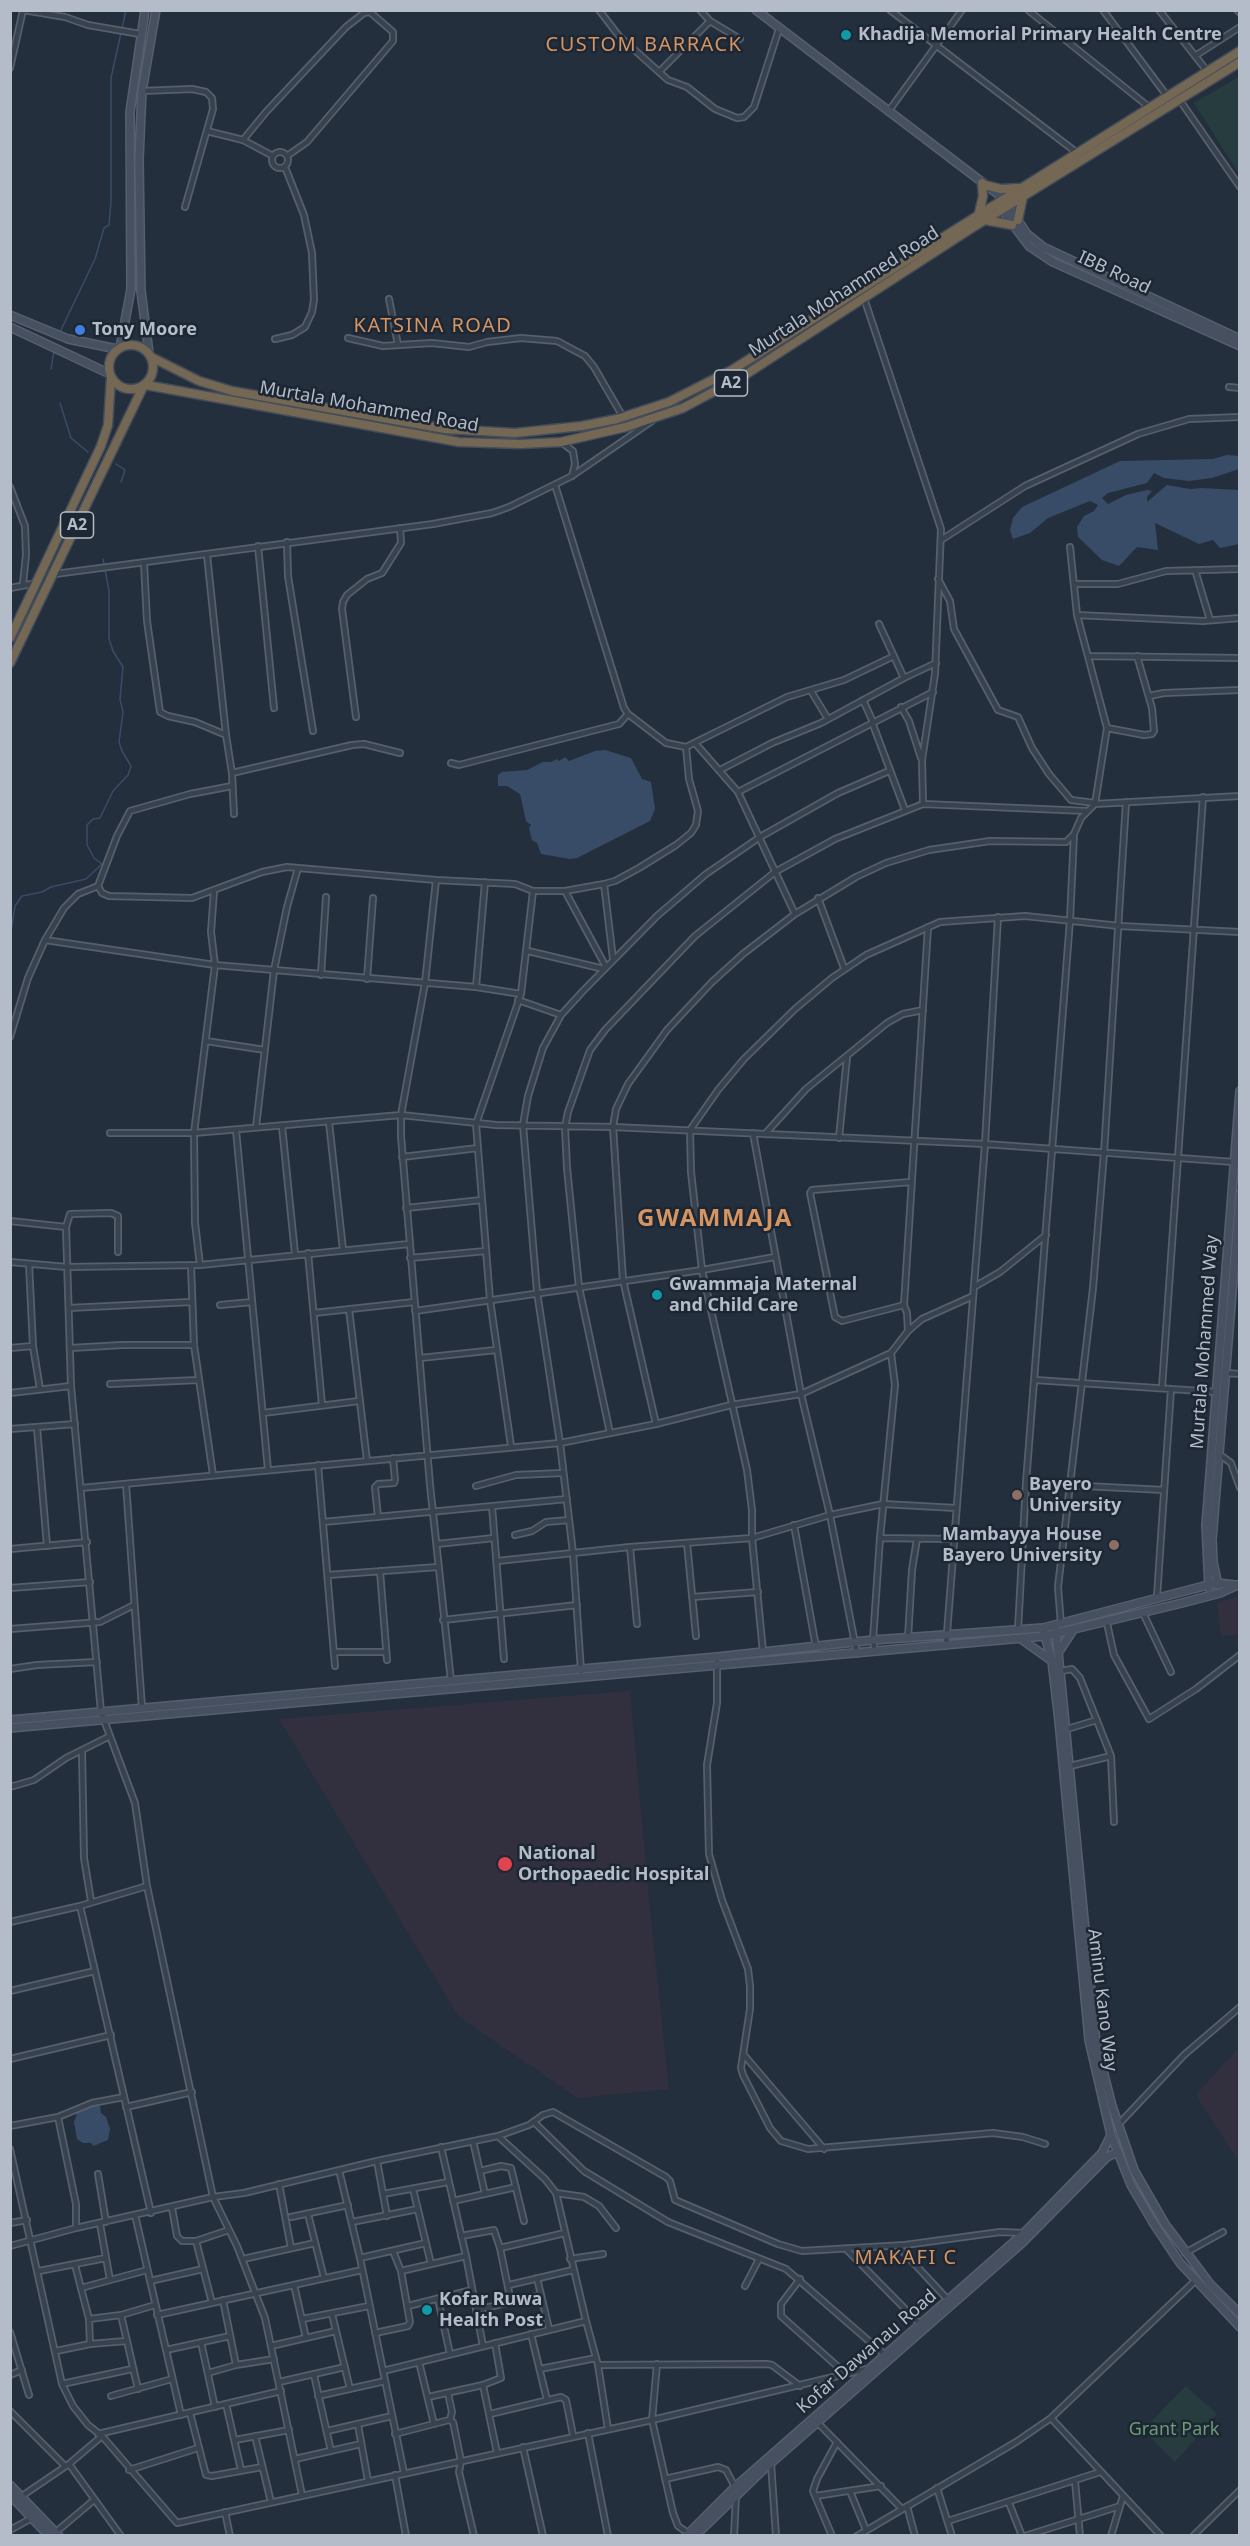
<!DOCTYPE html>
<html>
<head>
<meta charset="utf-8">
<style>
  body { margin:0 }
  #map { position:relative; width:1250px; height:2546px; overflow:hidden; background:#242f3e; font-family:"Noto Sans",sans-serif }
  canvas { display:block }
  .frame { position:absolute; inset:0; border:12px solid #b4bcc9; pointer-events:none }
</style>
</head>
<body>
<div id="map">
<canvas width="1250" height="2546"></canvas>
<div class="frame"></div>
</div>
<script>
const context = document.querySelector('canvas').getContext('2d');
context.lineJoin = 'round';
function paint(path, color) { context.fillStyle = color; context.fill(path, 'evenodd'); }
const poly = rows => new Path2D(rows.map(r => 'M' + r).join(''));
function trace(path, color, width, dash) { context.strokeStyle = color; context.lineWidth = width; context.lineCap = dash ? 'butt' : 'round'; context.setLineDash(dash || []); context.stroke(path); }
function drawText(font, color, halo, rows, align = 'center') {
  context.font = font + ' "Noto Sans",sans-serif'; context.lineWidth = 5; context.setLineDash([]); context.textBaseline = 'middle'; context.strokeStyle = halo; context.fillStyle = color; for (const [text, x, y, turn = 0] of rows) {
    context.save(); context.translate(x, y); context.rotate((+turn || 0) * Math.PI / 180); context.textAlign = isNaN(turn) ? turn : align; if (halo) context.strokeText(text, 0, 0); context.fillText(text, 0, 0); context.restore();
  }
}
const medical = poly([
  [1239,1596,1239,1634,1221,1636,1217,1603],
  [630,1691,649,1901,669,2089,578,2098,459,2017,279,1719],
  [1239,2047,1240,2162,1239,2162,1196,2095]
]);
const green = poly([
  [1239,77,1239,174,1194,103],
  [1186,2386,1217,2414,1175,2462,1143,2430]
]);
const water = poly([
  [1227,455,1239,456,1239,469,1212,478,1189,481,1164,478,1154,473,1147,483,1108,493,1102,498,1108,504,1126,495,1147,490,1152,491,1147,497,1147,502,1167,485,1190,489,1201,488,1239,490,1239,544,1220,548,1213,540,1199,544,1155,523,1158,550,1137,547,1119,566,1102,560,1078,537,1077,527,1084,516,1094,511,1098,505,1090,501,1048,518,1030,533,1013,539,1010,530,1013,518,1022,507,1120,461,1213,459],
  [605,750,631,758,642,779,651,782,655,809,650,821,577,858,570,859,541,854,537,843,532,840,529,828,531,825,526,821,520,794,507,786,498,786,498,775,502,772,527,770,543,762,551,762,557,759,559,761,565,757,569,761,595,751],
  [94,2104,100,2106,101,2113,106,2117,110,2129,108,2140,93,2146,91,2143,83,2143,77,2139,74,2122,78,2111]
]);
const stream = poly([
  [60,332,95,259,104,228,109,225,111,201,111,78,126,10],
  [51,369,54,351],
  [60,403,71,438,88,452],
  [116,464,125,470,121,482],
  [10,937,15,906,22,896,42,892,51,887,86,879,102,864,94,858,87,845,87,825,93,819,100,818,113,791,128,775,131,766,122,751,119,742,123,712,120,699,123,667,113,651,109,639,109,591,103,559]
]);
const street = poly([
  [23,10,65,17,88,25,140,34],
  [599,10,619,36,668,80,687,87,715,109,737,118,744,117,754,107,779,29],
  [700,10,710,21,740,39],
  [890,10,1076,152],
  [1028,10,1149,107],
  [1103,10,1167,96],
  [1159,10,1207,71],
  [1237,10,1240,13],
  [1195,56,1240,27],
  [10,68,23,10],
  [659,72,710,21],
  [142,91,192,89,206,92,212,98,213,109,185,207],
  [1179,99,1240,187],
  [888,112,962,10],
  [207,131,243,140,273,156],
  [243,140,266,112,346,27,364,13,370,12,393,32,393,41,307,142,287,156],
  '272 160a8 8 0 1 1 16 0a8 8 0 1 1-16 0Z',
  [864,298,941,529,935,674,922,760,923,804],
  [389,299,398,345],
  [348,338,383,346,432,343,469,347,487,342,521,338,557,341,585,356,594,367,623,417],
  [275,339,292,335,305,327,312,312,314,300,312,253,304,215,285,167],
  [1229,387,1240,388],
  [561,442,573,451,575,464,572,476],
  [555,485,624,708,628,714,666,743,686,747,787,697,844,680,894,656],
  [10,487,25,526,26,555,23,584],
  [941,540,1025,486,1138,434,1189,419,1240,417],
  [287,542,288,576,313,731],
  [258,546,274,708],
  [1070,547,1077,615,1107,728,1095,804],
  [207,555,226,735,232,773,234,814],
  [144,563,147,621,160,712,168,716,195,722,226,735],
  [1195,570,1210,620],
  [55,574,433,524,492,513,509,507,572,476,652,421],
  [938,579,950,601,954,629,998,710,1018,717,1032,748,1049,774,1071,800,1095,803],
  [1074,584,1118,584,1166,571,1240,569],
  [10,588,37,583],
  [1077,615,1203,621,1240,618],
  [879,624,904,678,936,663],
  [1089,656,1240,658],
  [811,691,828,719],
  [1149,696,1164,693,1240,690],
  [863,700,873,722],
  [901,707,909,721,921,758],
  [356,717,342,609,343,602,347,595,367,579,382,573,401,543,400,528],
  [872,722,905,810],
  [1107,728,1144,735,1152,734,1154,731,1152,708,1137,656],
  [695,743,738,792,795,914],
  [451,763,459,765,619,724,628,714],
  [720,770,772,743,821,723,904,678],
  [232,773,352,745,364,744,400,753],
  [738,792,933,692],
  [436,880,425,983,401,1115,401,1136,430,1485,451,1681],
  [604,884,613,959],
  [98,886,102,893,109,896,192,898,262,872,287,867,436,880,515,884,533,891,565,891,604,884,615,881,639,868,676,845,691,833,696,825,698,811,689,779,686,747],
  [98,886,117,836,130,811,190,794,232,786],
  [565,891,606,967],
  [818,898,844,968],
  [45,940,215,965,476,987,521,994],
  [528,951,604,969],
  [321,975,326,897],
  [367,979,373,898],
  [476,987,485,882],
  [518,1000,561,1015],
  [10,1037,28,978,45,940,64,908,78,894,98,886],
  [206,1041,265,1050],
  [329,1122,343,1250],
  [282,1126,295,1254],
  [256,1127,274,970,287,907,298,868],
  [236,1130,268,1470],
  [110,1133,194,1133,401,1115,496,1125,613,1127,985,1144,1234,1162],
  [753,1133,801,1394,830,1515,857,1654],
  [765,1134,806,1089,887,1023,903,1014,923,1010],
  [839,1138,847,1057],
  [402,1157,478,1148],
  [406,1208,482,1200],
  [10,1221,66,1227],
  [118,1252,118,1216,111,1213,70,1214,66,1227,71,1386,101,1712,135,1803,147,1886,213,2197,237,2246,265,2318,302,2495],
  [308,1253,322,1405],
  [410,1258,486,1251],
  [10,1262,67,1267,200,1265,409,1244],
  [29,1264,33,1346],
  [191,1265,194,1345,213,1475],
  [200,1265,195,1223,194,1133,215,965,211,932,214,891],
  [974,1287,1000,1272,1046,1235],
  [220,1305,252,1302],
  [904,1305,842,1321,835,1317,810,1193,812,1190,911,1182],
  [69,1308,191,1302],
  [349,1309,367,1461],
  [415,1311,702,1270,775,1257],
  [314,1313,414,1302],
  [908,1331,907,1313,904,1305,928,927],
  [10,1348,33,1346,40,1389],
  [71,1348,122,1345,194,1345],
  [420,1358,496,1350],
  [1226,1373,1240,1374],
  [1035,1380,1216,1392],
  [110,1384,198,1380],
  [1162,1388,1203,797],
  [10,1393,71,1386],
  [263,1413,359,1401],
  [656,1424,623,1280,613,1127,616,1109,628,1084,667,1030,712,982,743,954,795,914,856,877,886,863,929,850,990,841,1066,842,1074,834,1081,818,1095,804,1240,796],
  [37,1428,47,1546],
  [10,1429,75,1424],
  [610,1433,579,1287,567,1168,565,1127,568,1112,590,1050,605,1030,695,936,775,872,835,839,923,804,1087,811],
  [511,1446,490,1300,476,1124,521,994,533,891],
  [1219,1454,1231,1463,1240,1488],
  [318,1465,335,1666],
  [1026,1483,1164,1490],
  [126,1484,142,1708],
  [476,1486,516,1475,563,1473],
  [81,1488,560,1443,656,1424,731,1405,801,1394,891,1353,908,1331,922,1319,971,1297],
  [492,1506,504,1659],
  [378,1517,375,1487,378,1484,394,1483,395,1480,393,1458],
  [323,1522,567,1499],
  [794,1525,816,1647],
  [515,1535,532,1531,546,1522,569,1520],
  [880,1538,954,1539],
  [687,1543,696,1636],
  [437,1544,494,1538],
  [630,1547,637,1624],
  [10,1549,87,1542],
  [497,1561,630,1547,752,1538,830,1515,883,1504,956,1508],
  [380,1571,387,1660],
  [328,1575,438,1567],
  [10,1588,90,1582],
  [692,1597,758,1592],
  [1157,1597,1171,1389],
  [1143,1613,1171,1672],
  [443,1620,577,1605],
  [1107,1623,1114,1655,1149,1719,1196,1689,1240,1655],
  [1061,1625,1058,1587,1093,1288,1104,1153,1126,802],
  [10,1629,100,1622,134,1605],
  [1018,1630,1026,1483,1070,920,1074,834],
  [908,1638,912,1570,917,1539],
  [946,1646,985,1144,998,917],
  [334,1652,386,1652],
  [763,1652,752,1538,752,1510,747,1470,702,1270,691,1172,690,1130,718,1090,744,1059,795,1009,832,978,866,955,940,922,1025,916,1120,926,1240,932],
  [875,1652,873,1640,880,1538,895,1385,891,1353],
  [717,1662,717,1703,707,1765,709,1854,722,1900,748,1969,750,1986,750,2009,741,2068,743,2075,770,2128,781,2141,808,2149,993,2133,1023,2137,1045,2144],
  [10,1669,37,1665,97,1662],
  [581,1671,573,1553,560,1443,537,1292,523,1125,528,1096,543,1048,561,1015,583,991,657,916,706,874,760,837,838,793,889,771],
  [1061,1671,1072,1669,1080,1678,1111,1756,1114,1822],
  [1067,1729,1097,1720],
  [82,1750,84,1858,91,1901],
  [1070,1766,1111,1756],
  [10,1787,34,1780,66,1758,110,1736],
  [80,1906,151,2213],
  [10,1922,80,1906,147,1886],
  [10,1991,95,1971],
  [744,2055,824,2149],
  [10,2059,111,2035],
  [126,2107,192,2092],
  [58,2117,76,2204,76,2228],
  [534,2122,584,2171,668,2222,786,2269,885,2355],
  [1118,2125,1184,2055,1240,2007],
  [10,2126,58,2117,92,2103,124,2097],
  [473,2141,485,2194],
  [441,2147,466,2256,483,2346],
  [10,2149,62,2384,73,2406,88,2425,102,2436,177,2523,652,2420,867,2369],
  [377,2161,383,2194,448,2182],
  [339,2170,360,2258,404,2473],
  [480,2171,501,2166,511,2168,524,2221],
  [98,2174,106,2222],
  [279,2184,291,2248],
  [413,2189,431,2264],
  [556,2193,584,2197,599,2206,616,2228],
  [383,2194,387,2216],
  [453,2201,516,2187],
  [172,2208,177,2236,182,2241,196,2241,229,2230],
  [308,2214,324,2278],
  [135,2215,181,2415],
  [291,2217,348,2205],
  [352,2222,418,2209],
  [10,2223,27,2220],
  [100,2224,110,2280],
  [461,2236,494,2230,500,2248],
  [196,2241,212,2303],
  [10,2246,76,2228,213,2197,244,2193,377,2161,498,2136,529,2125,543,2115,553,2112,666,2177,670,2181,675,2200,778,2244,802,2251,905,2245,1000,2232,1024,2233],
  [898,2246,949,2301],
  [847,2250,921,2325],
  [1185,2253,1223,2232],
  [360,2258,426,2243],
  [243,2259,315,2243],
  [570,2259,603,2254],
  [75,2265,89,2319,90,2344],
  [39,2271,106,2258],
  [401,2271,466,2256],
  [537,2278,549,2329],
  [800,2279,781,2304,781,2316,846,2374],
  [150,2281,203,2269],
  [294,2285,306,2338],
  [509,2285,573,2270],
  [745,2286,759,2259],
  [81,2288,147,2270],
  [438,2299,450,2354],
  [223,2300,236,2365],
  [511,2302,541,2295],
  [408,2306,472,2290],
  [476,2310,511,2302,500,2248,565,2233],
  [332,2314,350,2389],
  [121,2315,138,2389],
  [157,2315,362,2270],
  [89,2319,121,2315,155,2305],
  [302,2319,369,2306],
  [586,2321,598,2365,767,2364,772,2365,800,2386],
  [10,2332,29,2395],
  [375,2333,408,2326,410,2322,401,2271,393,2251],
  [531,2334,547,2400],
  [201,2342,215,2407],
  [495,2343,501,2378,483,2385,497,2453],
  [271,2346,336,2331],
  [166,2350,230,2336],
  [56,2351,90,2344,126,2341],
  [419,2362,434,2424],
  [657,2364,652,2420,673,2513,678,2526,688,2533],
  [598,2365,608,2429],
  [540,2369,596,2358],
  [383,2371,586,2321,556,2193,545,2179,498,2136],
  [208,2373,236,2365,274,2359],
  [10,2375,22,2370],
  [314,2375,331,2451],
  [279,2382,345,2367],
  [62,2384,132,2369],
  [448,2393,452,2412,450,2420],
  [111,2396,172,2379],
  [318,2396,385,2381],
  [428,2397,483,2385],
  [226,2404,241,2470],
  [10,2411,65,2466],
  [190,2413,206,2475,212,2476,262,2467],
  [490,2414,561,2397,566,2400,573,2435],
  [1051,2418,1161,2536],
  [818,2423,902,2509],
  [358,2425,368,2481],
  [327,2431,392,2416],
  [588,2433,608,2536],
  [98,2434,281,2391],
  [395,2434,449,2420,453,2422,461,2461,459,2472,474,2536],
  [255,2436,271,2502],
  [235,2440,289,2430],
  [523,2447,543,2536],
  [295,2459,361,2444],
  [771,2463,776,2536],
  [69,2464,121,2536],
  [129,2470,198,2448],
  [395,2475,406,2536],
  [665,2479,718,2467,726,2470,735,2487],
  [1075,2481,1080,2536],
  [937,2488,952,2536],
  [850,2491,866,2530],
  [22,2496,69,2464,102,2436],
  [815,2496,881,2486],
  [1009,2503,1022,2536],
  [907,2506,915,2536],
  [225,2512,230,2536],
  [948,2521,1100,2472],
  [10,2530,32,2518],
  [56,2532,94,2500],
  [734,2536,736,2496],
  [832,2536,813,2491,817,2479,837,2442],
  [857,2536,1016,2442,1051,2418,1196,2280],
  [1025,2536,1120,2506],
  [1111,2536,1123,2496],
  [1193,2536,1240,2490]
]);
const secondary = poly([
  [756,10,1003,198,1027,234,1043,247,1240,339],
  [999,206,1029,246,1053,262,1240,346],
  [10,315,68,339,117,349],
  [10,327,110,374],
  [120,348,131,289,130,112,145,10],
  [149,353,141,291,139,159,142,91,156,10],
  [1218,1585,1213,1562,1212,1540,1240,1194],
  [1209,1588,1206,1525,1240,1091],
  [1056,1631,1096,2043,1112,2106,1134,2170,1165,2224,1210,2284,1240,2314],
  [1044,1632,1052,1661,1059,1721,1089,2040,1111,2135,1131,2185,1154,2224,1180,2263,1240,2327],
  [1021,1639,1052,1661],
  [1060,1650,1073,1630],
  [10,1720,717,1657,873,1640,1043,1628,1208,1585,1217,1583,1235,1585],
  [10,1728,1045,1636,1182,1603,1220,1593,1240,1584],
  [10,2485,59,2536],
  [10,2495,49,2536],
  [686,2536,735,2487,1024,2233,1102,2153,1111,2135],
  [695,2536,763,2470,1022,2243,1107,2157,1118,2152]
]);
const highway = poly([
  [985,185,1001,189,1018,188],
  [979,213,983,196,982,183],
  [985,220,1012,225],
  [1018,220,1023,196],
  '109 367a22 22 0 1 1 44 0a22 22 0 1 1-44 0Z',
  [151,357,199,381,232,391,445,429,515,433,582,426,617,419,669,402,732,370,1240,51],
  [146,385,459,442,520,444,561,442,626,427,683,408,745,375,972,228,1240,62],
  [10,638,101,446,108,425,111,377],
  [10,663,143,387]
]);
const markers = [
  [846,35,6,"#0f9aa8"],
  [80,330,6,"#3f7fe0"],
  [657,1295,6,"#0f9aa8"],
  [1017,1495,6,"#8d6e63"],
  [1114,1545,6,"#8d6e63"],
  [505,1864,8,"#e0444e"],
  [427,2310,6,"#0f9aa8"]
];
const shields = [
  [731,383,33],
  [77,525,33]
];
const shieldNames = [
  ["A2",731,383],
  ["A2",77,525]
];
const poiNames = [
  ["Khadija Memorial Primary Health Centre",858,35],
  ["Tony Moore",92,330],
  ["Gwammaja Maternal",669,1285],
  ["and Child Care",669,1306],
  ["Bayero",1029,1485],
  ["University",1029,1506],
  ["Mambayya House",1102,1535,"right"],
  ["Bayero University",1102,1556,"right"],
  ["National",518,1854],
  ["Orthopaedic Hospital",518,1875],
  ["Kofar Ruwa",439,2300],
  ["Health Post",439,2321]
];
const streetNames = [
  ["IBB Road",1114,273,25],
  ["Murtala Mohammed Road",844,292,-33],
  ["Murtala Mohammed Road",369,407,10],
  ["Murtala Mohammed Way",1205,1342,-86],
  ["Aminu Kano Way",1102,2000,83],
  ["Kofar Dawanau Road",867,2352,-41]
];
const parkNames = [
  ["Grant Park",1174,2430]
];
const neighbourhoodNames = [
  ["CUSTOM BARRACK",644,45],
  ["KATSINA ROAD",433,326],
  ["MAKAFI C",906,2258]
];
const districtNames = [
  ["GWAMMAJA",715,1219]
];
paint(medical, '#32303f');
paint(green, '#263c3f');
paint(water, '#394c67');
trace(stream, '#394c67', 1.5);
trace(street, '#565f6c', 8);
trace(secondary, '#565f6c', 10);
trace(highway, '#434c59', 11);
trace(street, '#38414e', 4.5);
trace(secondary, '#465061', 7);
trace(highway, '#746855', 8);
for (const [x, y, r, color] of markers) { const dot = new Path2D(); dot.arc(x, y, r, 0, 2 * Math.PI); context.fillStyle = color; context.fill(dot); trace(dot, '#1d2633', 2); }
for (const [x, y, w] of shields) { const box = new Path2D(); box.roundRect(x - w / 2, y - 13, w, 26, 4.5); context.fillStyle = '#1d2633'; context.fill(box); trace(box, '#b4bcc9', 1.5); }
drawText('bold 16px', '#b4bcc9', null, shieldNames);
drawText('bold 18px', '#b4bcc9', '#1d2633', poiNames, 'left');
drawText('18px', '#b4bcc9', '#1d2633', streetNames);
drawText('18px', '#6b9a76', '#1d2633', parkNames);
context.letterSpacing = '1.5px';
drawText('20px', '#d59563', '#1d2633', neighbourhoodNames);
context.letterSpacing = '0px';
context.letterSpacing = '1.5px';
drawText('bold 24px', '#d59563', '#1d2633', districtNames);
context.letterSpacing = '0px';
</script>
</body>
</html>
